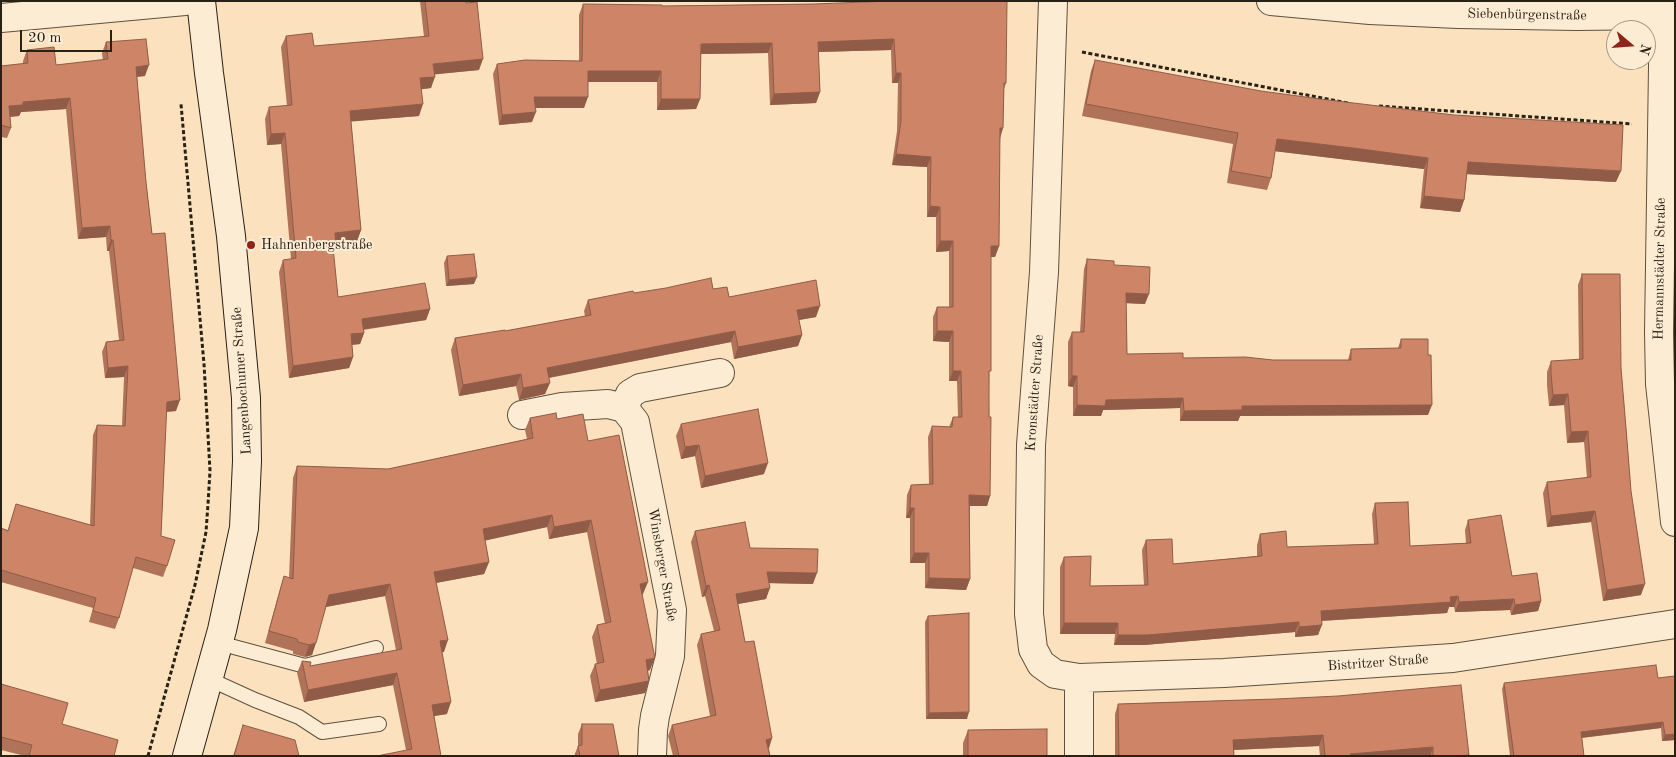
<!DOCTYPE html>
<html>
<head>
<meta charset="utf-8">
<style>
  body { margin:0 }
  #map { position:relative; width:1676px; height:757px; overflow:hidden; background:#fbe1bd; font-family:"Old Standard TT",serif }
  canvas { display:block }
  .frame { position:absolute; inset:0; border:2px solid #2a2115; pointer-events:none }
  .north { position:absolute; left:1606px; top:20px; width:50px; height:50px; box-sizing:border-box; background:#fcecd4; border:1px solid #a89b88; border-radius:50%; rotate:108deg; font-size:14px; font-weight:700; line-height:20px; text-align:center; color:#2a2115 }
  .north::after { content:''; display:block; margin:auto; width:18px; height:22px; background:#8f2418; clip-path:polygon(50% 0,100% 100%,50% 72%,0 100%) }
  .scale { position:absolute; left:20px; top:30px; width:92px; height:22px; box-sizing:border-box; border:2px solid #2a2115; border-top:0; padding-left:6px; font-size:15px; line-height:18px; white-space:nowrap; color:#2a2115; -webkit-text-stroke:4px #fcecd4; paint-order:stroke }
</style>
</head>
<body>
<div id="map">
<canvas width="1676" height="757"></canvas>
<div class="frame"></div>
<div class="north">N</div>
<div class="scale">20 m</div>
</div>
<script>
const context = document.querySelector('canvas').getContext('2d');
context.lineJoin = 'round';
const poly = rows => new Path2D(rows.map(r => 'M' + r).join(''));
function trace(path, color, width, dash) { context.strokeStyle = color; context.lineWidth = width; context.lineCap = dash ? 'butt' : 'round'; context.setLineDash(dash || []); context.stroke(path); }
function paint(path, color) { context.fillStyle = color; context.fill(path, 'evenodd'); }
function drawText(font, color, halo, rows, align = 'center') {
  context.font = font + ' "Old Standard TT",serif'; context.lineWidth = 4; context.setLineDash([]); context.textBaseline = 'middle'; context.strokeStyle = halo; context.fillStyle = color; for (const [text, x, y, turn = 0] of rows) {
    context.save(); context.translate(x, y); context.rotate((+turn || 0) * Math.PI / 180); context.textAlign = isNaN(turn) ? turn : align; if (halo) context.strokeText(text, 0, 0); context.fillText(text, 0, 0); context.restore();
  }
}
const path = poly([
  [1082,52,1348,103],
  [1379,106,1632,124],
  [148,756,195,585,206,532,208,504,210,471,204,364,181,104]
]);
const lane = poly([
  [219,643,305,666,376,648],
  [209,679,255,700,299,717,322,732,379,724]
]);
const street = poly([
  [1053,1,1044,272,1031,445,1029,614,1033,649,1041,664,1055,674,1079,678,1079,756],
  [1271,1,1370,10,1458,14,1576,16,1663,15],
  [1664,1,1659,332,1660,384,1675,522],
  [1,18,185,1],
  [624,408,630,394,640,388,720,373],
  [522,415,562,407,608,404,624,408,635,422,672,610,670,656,655,716,653,730,652,756],
  [1079,678,1224,673,1453,658,1675,624]
]);
const secondary = poly([
  [187,756,222,630,244,528,247,461,246,398,231,236,209,73,201,1]
]);
const wall = poly([
  [420,1,466,1,479,70,434,74,431,88,421,89,419,116,351,121,361,230,357,241,336,243,333,254,338,297,430,309,426,320,363,330,364,333,360,344,352,345,353,357,349,368,289,378,279,272,283,260,291,259,281,144,267,145,265,119,269,107,287,106,281,47,286,36,314,46,424,37],
  [583,4,662,6,814,4,1006,83,1004,89,1003,128,1000,139,999,246,995,257,991,257,989,394,990,496,987,506,970,506,970,579,966,590,925,588,925,563,910,563,910,518,906,518,907,495,911,485,929,484,928,437,932,426,949,427,953,417,958,417,957,381,949,381,949,342,933,341,933,317,937,307,949,307,949,251,936,252,936,217,927,217,927,167,892,165,897,131,898,83,892,83,891,50,818,52,820,92,816,103,770,105,768,53,701,54,700,99,696,109,657,110,657,82,588,82,584,108,535,108,532,122,499,125,493,74,497,64,579,61,579,15],
  [106,42,145,76,137,77,146,182,152,234,176,411,166,412,161,536,167,566,163,577,133,568,119,618,115,629,89,622,93,608,1,582,1,528,8,530,16,504,90,525,93,435,97,425,122,426,124,377,105,378,102,352,106,342,119,340,109,251,107,251,106,237,78,239,66,109,21,112,19,116,10,117,11,128,7,138,1,137,1,66,23,64,23,61,27,50,56,65,103,60,102,53],
  [1095,60,1616,182,1467,174,1464,200,1460,212,1420,208,1424,169,1275,151,1271,178,1267,190,1227,183,1233,144,1082,116,1091,71],
  [447,256,474,284,446,286,444,263],
  [1087,259,1114,265,1145,304,1126,303,1127,354,1183,358,1273,360,1348,360,1351,349,1398,348,1401,339,1428,415,1240,416,1238,421,1180,421,1180,408,1103,410,1101,416,1073,416,1073,387,1068,386,1068,342,1072,332,1080,332,1084,269],
  [1582,274,1621,368,1631,491,1641,595,1603,601,1591,522,1547,527,1543,493,1547,482,1587,478,1584,442,1567,443,1564,405,1549,406,1547,385,1547,372,1551,361,1579,360,1578,285],
  [713,289,729,297,816,317,799,320,802,335,798,346,734,359,731,342,549,378,545,394,519,400,516,386,459,396,451,350,455,338,505,331,585,316,584,311,588,300,634,293],
  [530,418,557,419,588,441,643,594,642,595,650,670,648,671,649,681,645,693,595,702,590,676,595,664,597,664,592,637,597,625,605,624,587,532,549,539,547,527,485,540,489,562,484,574,436,583,444,652,442,652,447,714,434,716,441,756,406,750,393,685,304,702,297,673,302,661,310,666,396,650,385,596,326,607,312,655,305,657,293,654,293,651,265,643,280,589,284,576,289,578,293,478,297,466,388,469,527,439,525,430],
  [681,424,764,474,701,488,695,456,681,459,676,436],
  [1375,503,1410,546,1466,543,1465,530,1468,520,1512,576,1541,601,1538,611,1511,615,1510,610,1455,612,1454,607,1449,607,1447,613,1322,621,1318,635,1295,637,1295,632,1144,645,1114,645,1115,634,1060,634,1060,567,1064,557,1090,586,1144,585,1142,550,1146,540,1173,564,1257,556,1257,545,1260,534,1287,547,1374,544,1372,514],
  [695,531,750,548,813,584,769,583,766,599,738,604,745,642,772,738,769,749,770,756,673,756,668,736,672,725,710,716,697,645,701,634,714,631,705,596,702,597,691,542],
  [928,616,967,719,926,719,925,622],
  [1675,676,1675,740,1662,741,1661,728,1582,738,1584,756,1510,756,1502,689,1504,683,1658,678],
  [1,684,62,724,114,756,25,756,1,750],
  [1276,699,1468,756,1320,756,1319,746,1234,750,1234,756,1115,756,1115,714,1118,704],
  [582,724,619,756,574,756,578,746,578,734],
  [243,725,299,756,233,756],
  [968,730,1047,756,963,756,963,743]
]);
const shadedWall = poly([
  [894,39,891,50,814,52,818,42],
  [772,43,768,53,697,54,701,44],
  [483,59,479,70,429,75,433,64],
  [149,65,145,76,132,77,136,67],
  [588,71,661,71,657,82,585,82],
  [896,73,901,73,898,83,892,83],
  [435,77,431,88,416,90,420,78],
  [820,92,816,103,770,105,774,94],
  [534,97,588,97,584,108,531,108],
  [70,98,66,109,21,112,19,116,5,117,9,106,23,102],
  [661,99,700,99,696,109,657,110],
  [423,104,419,116,346,122,350,111],
  [536,112,532,122,499,125,502,115],
  [1000,128,1003,128,999,139],
  [285,133,281,144,267,145,271,134],
  [1277,139,1353,148,1428,158,1424,169,1348,160,1273,151],
  [896,154,931,157,927,167,892,165],
  [1468,162,1621,171,1616,182,1464,174],
  [1424,196,1464,200,1460,212,1420,208],
  [930,206,940,207,936,217,927,217],
  [110,226,106,237,78,239,82,228],
  [361,230,357,241,331,244,335,233],
  [111,240,113,240,109,251,107,251],
  [940,241,953,241,949,251,936,252],
  [991,246,999,246,995,257,987,257],
  [333,247,336,247,332,258],
  [477,277,474,284,446,286,449,280],
  [1126,293,1149,294,1145,304,1123,303],
  [820,306,816,317,793,321,797,310],
  [430,309,426,320,358,330,362,319],
  [735,331,731,342,542,379,547,368],
  [937,331,953,331,949,342,933,341],
  [364,333,360,344,347,345,351,334],
  [802,335,798,346,734,359,738,347],
  [353,357,349,368,289,378,293,366],
  [128,366,124,377,105,378,108,368],
  [953,371,961,371,957,381,949,381],
  [521,374,516,386,459,396,463,385],
  [1072,376,1077,376,1073,387,1068,386],
  [550,383,545,394,519,400,523,388],
  [1568,394,1564,405,1549,406,1553,395],
  [1183,398,1180,408,1103,410,1101,416,1073,416,1077,405,1106,400],
  [180,400,176,411,163,412,167,402],
  [1432,405,1428,415,1240,416,1238,421,1180,421,1184,411,1242,406],
  [1588,431,1584,442,1567,443,1571,432],
  [699,445,695,456,681,459,685,447],
  [768,463,764,474,701,488,705,476],
  [969,495,990,496,987,506,966,506],
  [910,508,914,508,910,518,906,518],
  [1595,511,1591,522,1547,527,1551,516],
  [552,515,547,527,479,542,483,529],
  [591,520,587,532,549,539,554,527],
  [914,553,929,553,925,563,910,563],
  [489,562,484,574,430,584,434,572],
  [767,572,817,573,813,584,763,583],
  [929,578,970,579,966,590,925,588],
  [648,582,643,594,636,596,640,584],
  [390,584,385,596,325,607,329,595],
  [1645,584,1641,595,1603,601,1607,590],
  [709,585,705,596,702,597,706,586],
  [770,588,766,599,732,605,736,594],
  [1458,596,1454,607,1449,607,1447,613,1317,621,1321,611],
  [1514,599,1510,610,1455,612,1459,602],
  [1541,601,1538,611,1511,615,1515,605],
  [1299,622,1295,632,1144,645,1114,645,1118,635],
  [1064,623,1118,623,1115,634,1060,634],
  [1322,625,1318,635,1295,637,1299,627],
  [448,640,444,652,436,653,440,641],
  [316,643,312,655,305,657,309,645],
  [655,658,650,670,642,672,646,660],
  [397,673,393,685,304,702,308,690],
  [649,681,645,693,595,702,600,690],
  [451,702,447,714,427,717,432,705],
  [969,712,967,719,926,719,929,713],
  [1663,722,1661,728,1579,738,1581,732],
  [1675,734,1675,740,1662,741,1665,735],
  [1323,735,1319,746,1230,750,1233,740],
  [772,738,768,749,766,740],
  [1433,747,1430,756,1350,756,1350,754]
]);
const building = poly([
  [425,1,466,1,466,3,477,2,483,59,433,64,435,77,420,78,423,104,350,111,361,230,335,233,336,247,333,247,338,297,425,283,430,309,362,319,364,333,351,334,353,357,293,366,283,260,296,258,285,133,271,134,269,107,292,105,286,36,312,33,314,46,429,36,425,1],
  [890,1,1007,1,1006,83,1004,83,1003,128,1000,128,999,246,991,246,991,371,989,371,989,417,991,417,990,496,969,495,970,579,929,578,929,553,914,553,914,508,910,508,911,485,933,484,932,426,952,427,953,417,962,417,961,371,953,371,953,331,937,331,937,307,953,307,953,241,940,241,940,207,930,206,931,157,896,154,901,121,901,73,896,73,894,39,818,42,820,92,774,94,772,43,701,44,700,99,661,99,661,71,588,71,588,97,534,97,536,112,502,115,497,64,525,60,582,61,583,4,662,5,662,6,814,4,890,1],
  [146,39,149,65,136,67,146,182,152,234,165,233,180,400,167,402,161,536,175,540,167,566,136,557,119,618,93,611,96,598,1,570,1,528,8,531,16,504,94,526,97,425,125,426,128,366,108,368,106,342,124,340,113,240,111,240,110,226,82,228,70,98,23,102,23,105,9,106,11,128,1,125,1,66,28,63,27,50,54,47,56,65,108,59,106,42,146,39],
  [1095,60,1261,91,1320,99,1454,115,1623,125,1621,171,1468,162,1464,200,1424,196,1428,158,1353,148,1277,139,1271,178,1231,171,1238,133,1086,104,1095,60],
  [474,254,477,277,449,280,447,256,474,254],
  [1087,259,1114,261,1114,265,1150,267,1149,294,1126,293,1127,354,1183,353,1183,358,1245,357,1273,360,1351,360,1351,349,1401,348,1401,339,1428,339,1428,355,1431,355,1432,405,1242,406,1242,410,1184,411,1183,398,1106,400,1105,406,1077,405,1077,376,1072,376,1072,332,1084,332,1087,259],
  [1582,274,1620,274,1621,368,1626,428,1631,491,1645,584,1607,590,1595,511,1551,516,1547,482,1591,477,1588,431,1571,432,1568,394,1553,395,1551,374,1551,361,1583,359,1582,274],
  [711,278,713,289,727,287,729,297,816,280,820,306,797,310,802,335,738,347,735,331,547,368,550,383,523,388,521,374,463,385,455,338,505,330,505,331,591,315,588,300,633,291,634,293,666,288,711,278],
  [758,409,768,463,705,476,699,445,685,447,681,424,758,409],
  [556,413,557,419,583,414,588,441,619,435,648,582,640,584,655,658,646,660,649,681,600,690,595,664,604,662,597,625,611,622,591,520,554,527,552,515,483,529,489,562,434,572,448,640,440,641,451,702,432,705,441,756,377,756,412,749,397,673,308,690,302,661,311,662,310,666,402,649,390,584,329,595,316,643,309,645,298,642,297,639,269,631,284,576,293,579,297,466,388,469,533,438,530,418,556,413],
  [1408,502,1410,546,1471,543,1468,520,1501,515,1512,576,1537,573,1541,601,1515,605,1514,599,1459,602,1458,596,1450,597,1451,602,1321,611,1322,625,1299,627,1299,622,1148,635,1118,635,1118,623,1064,623,1064,557,1091,556,1090,586,1148,585,1146,540,1172,539,1173,564,1262,556,1260,534,1286,531,1287,547,1378,544,1375,503,1408,502],
  [745,522,750,548,818,549,817,573,767,572,770,588,736,594,745,642,754,641,772,738,766,740,770,756,679,756,672,725,716,715,701,634,720,630,709,585,706,586,695,531,745,522],
  [969,613,969,712,929,713,928,616,969,613],
  [1656,665,1658,678,1675,676,1675,734,1665,735,1663,722,1581,732,1584,756,1514,756,1504,683,1656,665],
  [1,684,68,703,62,724,118,740,114,756,29,756,32,745,1,737,1,684],
  [1461,685,1469,755,1456,756,1433,756,1433,747,1350,754,1351,756,1325,756,1323,735,1233,740,1234,756,1119,756,1118,704,1276,699,1338,696,1461,685],
  [582,724,613,724,619,756,580,756,578,746,582,745,582,724],
  [243,725,295,740,299,756,234,756,243,725],
  [1047,729,1047,756,968,756,968,730,1047,729]
]);
const markers = [
  [251,245,5,"#8f2418"]
];
const streetNames = [
  ["Siebenbürgenstraße",1527,15,1],
  ["Hermannstädter Straße",1660,269,-89],
  ["Langenbochumer Straße",242,381,-94],
  ["Kronstädter Straße",1035,393,-86],
  ["Winsberger Straße",662,565,80],
  ["Bistritzer Straße",1378,663,-4]
];
const poiNames = [
  ["Hahnenbergstraße",261,245]
];
trace(lane, '#5e513f', 16);
trace(street, '#5e513f', 30);
trace(secondary, '#2a2115', 30);
trace(path, '#2a2115', 3, [4, 2.5]);
trace(lane, '#fcecd4', 14);
trace(street, '#fcecd4', 28);
trace(secondary, '#fcecd4', 28);
paint(wall, '#b07259');
paint(shadedWall, '#905c48');
paint(building, '#cd8467');
trace(building, '#905c48', 1);
for (const [x, y, r, color] of markers) { const dot = new Path2D(); dot.arc(x, y, r, 0, 2 * Math.PI); context.fillStyle = color; context.fill(dot); trace(dot, '#fcecd4', 2); }
drawText('14px', '#2a2115', '#fcecd4', streetNames);
drawText('14px', '#2a2115', '#fcecd4', poiNames, 'left');
</script>
</body>
</html>
